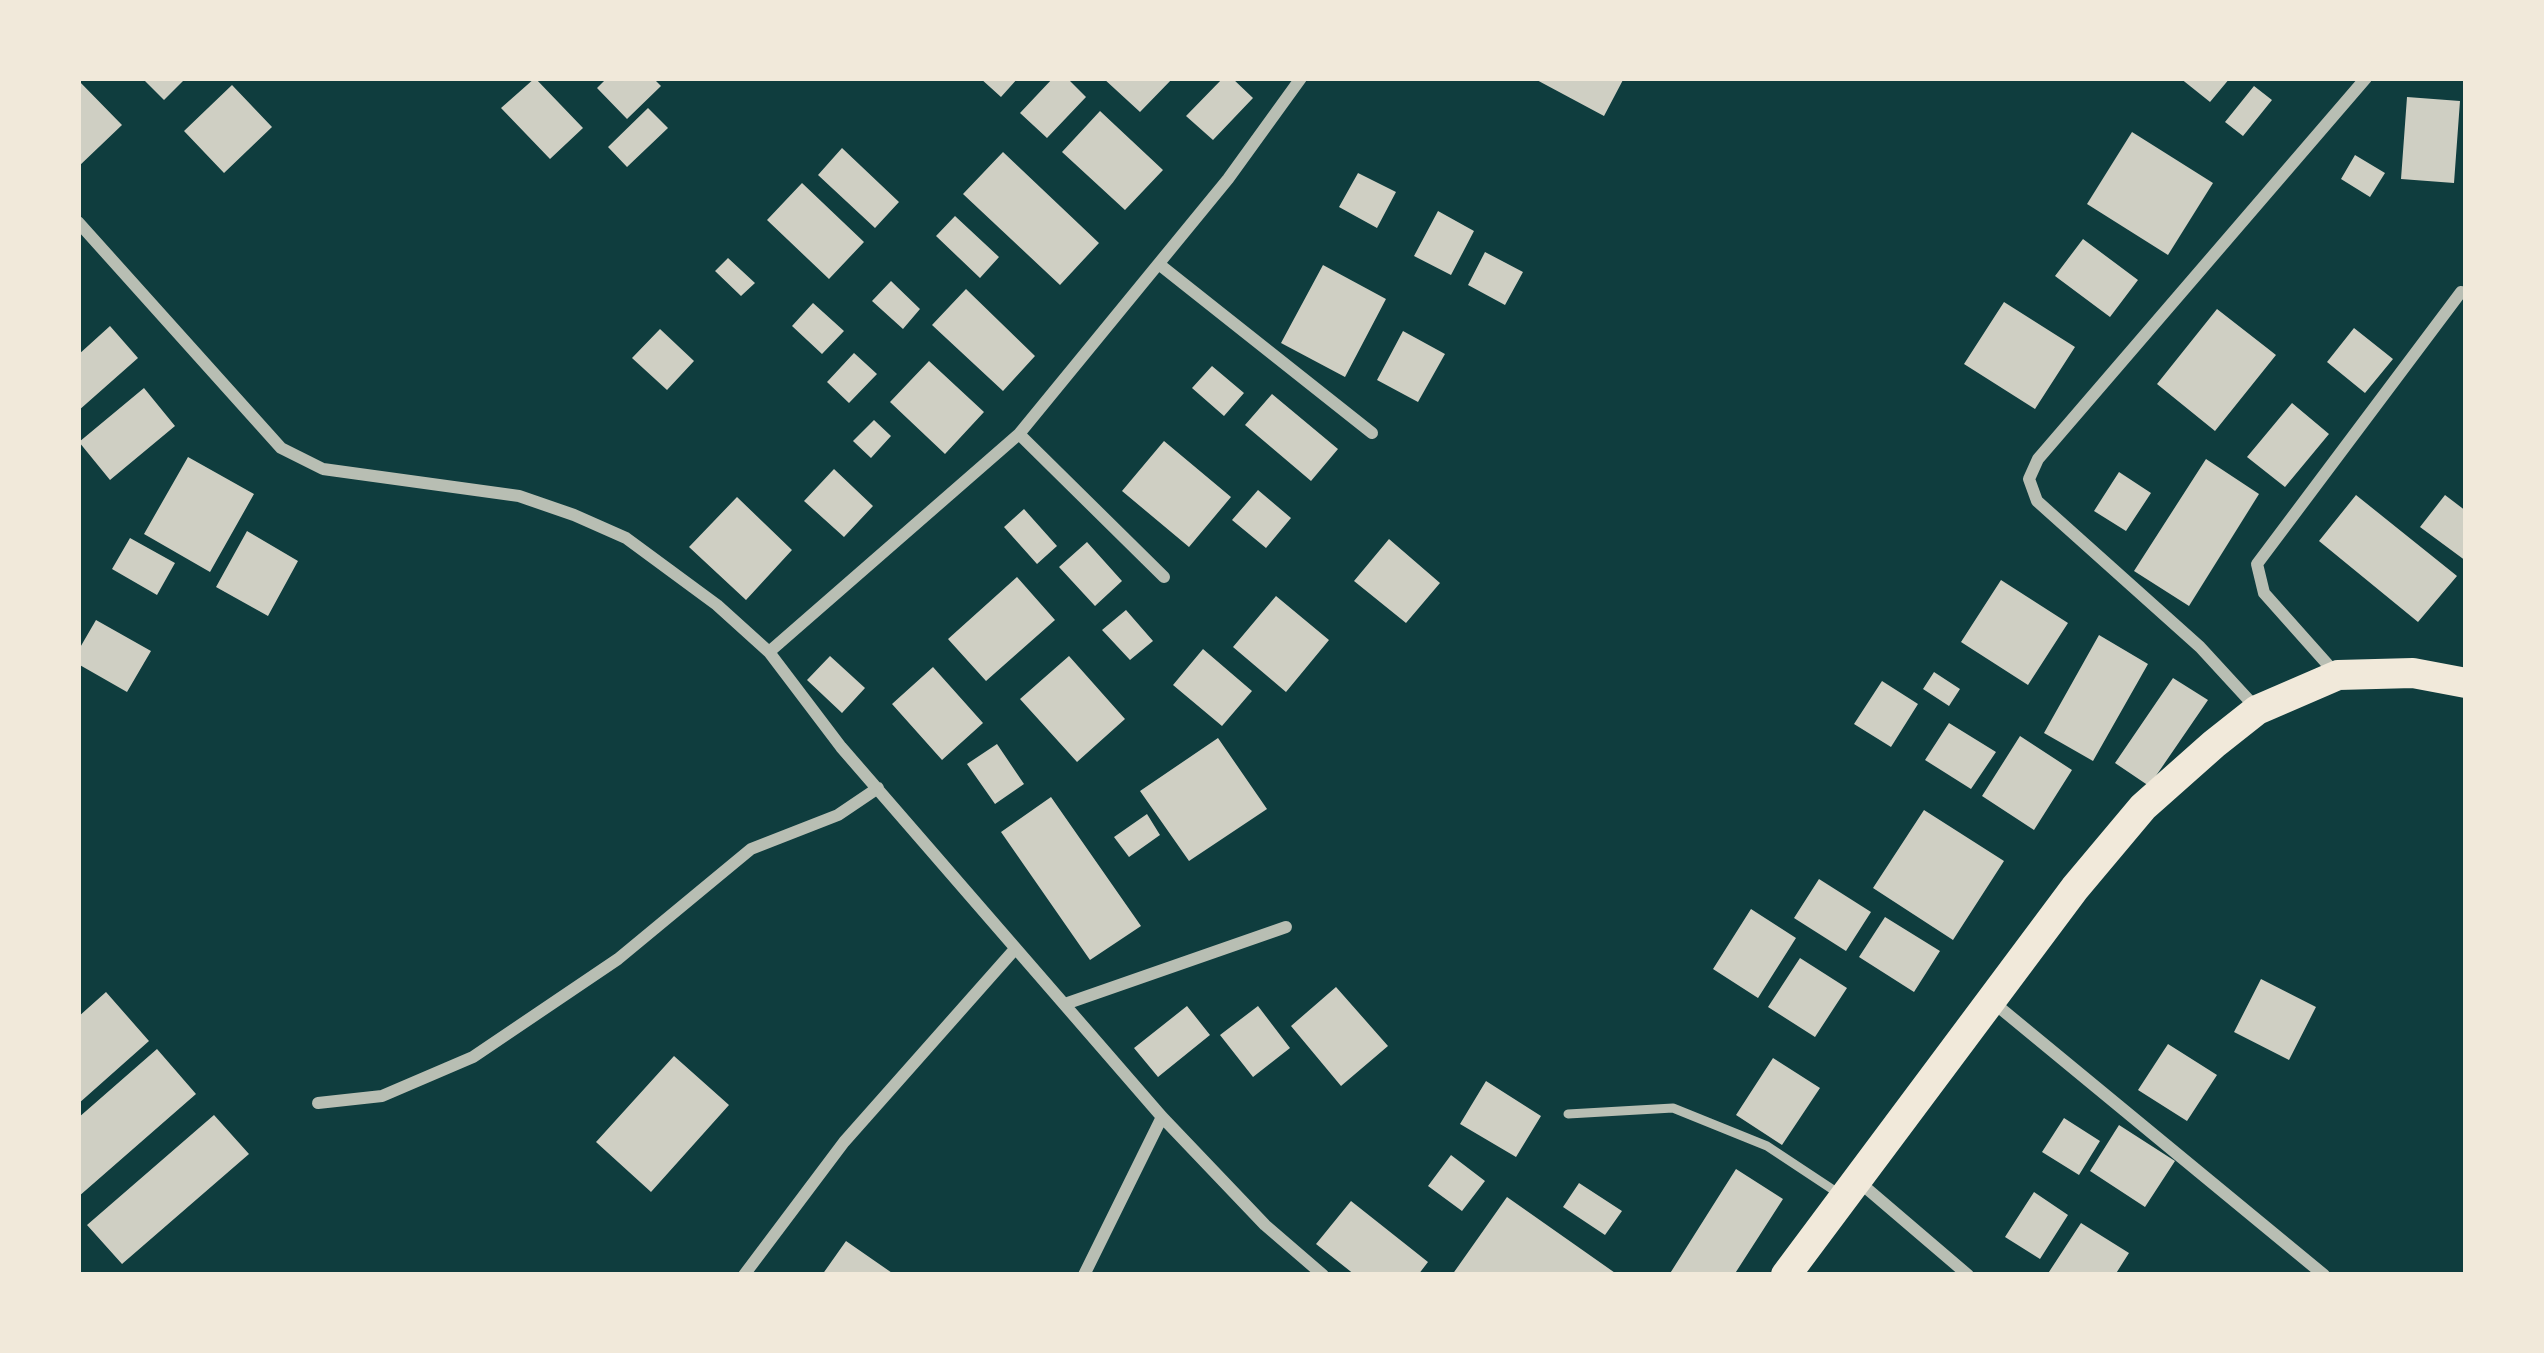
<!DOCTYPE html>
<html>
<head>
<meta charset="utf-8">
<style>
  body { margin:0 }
  #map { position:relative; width:2544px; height:1353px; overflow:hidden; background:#0f3d3e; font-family:Bitter,serif }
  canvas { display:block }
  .frame { position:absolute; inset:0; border:81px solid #f1e9da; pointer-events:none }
</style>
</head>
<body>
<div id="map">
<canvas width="2544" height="1353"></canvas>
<div class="frame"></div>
</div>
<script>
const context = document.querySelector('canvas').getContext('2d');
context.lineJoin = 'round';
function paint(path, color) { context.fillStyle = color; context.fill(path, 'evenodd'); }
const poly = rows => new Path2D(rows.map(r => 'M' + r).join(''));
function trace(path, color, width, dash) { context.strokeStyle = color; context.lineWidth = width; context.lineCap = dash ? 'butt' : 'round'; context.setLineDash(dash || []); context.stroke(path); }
const building = poly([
  [142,78,186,78,164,100],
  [535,78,583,128,550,159,501,108],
  [607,78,653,78,661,86,627,119,597,88],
  [980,78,1018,78,1001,97],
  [1053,78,1067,78,1086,97,1047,138,1020,113],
  [1103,78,1173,78,1140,112],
  [1223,78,1232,78,1253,98,1213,140,1186,116],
  [1533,78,1624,78,1604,116],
  [2180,78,2230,78,2210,102],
  [78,80,122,125,78,167],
  [232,85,272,127,224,173,184,131],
  [2254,86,2272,100,2243,136,2225,122],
  [2407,97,2460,101,2454,183,2401,179],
  [648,108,668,128,627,167,608,147],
  [1100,111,1163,170,1125,210,1062,152],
  [2132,132,2213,183,2168,255,2087,204],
  [842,148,899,202,875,228,818,175],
  [1003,152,1099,243,1060,285,963,194],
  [2355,155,2385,173,2370,197,2341,179],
  [1358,173,1396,192,1377,228,1339,207],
  [802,183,864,242,829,279,767,220],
  [1438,211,1474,231,1451,275,1414,256],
  [955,216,999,257,980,278,936,236],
  [2083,239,2138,280,2110,317,2055,276],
  [1485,252,1523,272,1505,305,1468,285],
  [728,258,755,283,741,296,715,271],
  [1323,265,1386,299,1345,377,1281,343],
  [891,281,920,309,903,329,872,301],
  [966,289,1035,356,1003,391,932,325],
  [2004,302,2075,347,2035,409,1964,364],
  [813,303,844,331,822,354,792,326],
  [2217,309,2276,355,2215,431,2157,384],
  [110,326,138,358,78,411,78,355],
  [2354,328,2393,359,2365,393,2327,362],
  [660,329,694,361,667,390,632,358],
  [1403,331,1445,354,1418,402,1377,380],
  [854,353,877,374,849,403,827,382],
  [929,361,984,412,945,454,890,402],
  [1212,366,1244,393,1224,416,1192,388],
  [144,388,175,426,110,480,79,442],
  [1272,394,1338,449,1311,481,1245,425],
  [2292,403,2329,434,2285,487,2247,457],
  [874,420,891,436,871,458,853,441],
  [1164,441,1231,497,1189,547,1122,491],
  [188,457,254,494,210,572,144,534],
  [2206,459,2259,494,2189,606,2134,571],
  [834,469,873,506,844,537,804,501],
  [2119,472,2151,493,2126,531,2094,511],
  [1258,490,1291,518,1266,548,1232,520],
  [2356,495,2457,576,2418,622,2319,541],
  [2445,495,2466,511,2466,561,2420,527],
  [737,497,792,550,746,600,689,547],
  [1024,509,1057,546,1037,564,1004,527],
  [247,531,298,561,268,616,216,587],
  [130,538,175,563,157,595,112,569],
  [1389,539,1440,583,1406,623,1354,581],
  [1087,542,1122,581,1095,606,1059,567],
  [1017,577,1055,620,986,681,948,639],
  [2001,580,2068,623,2028,685,1961,642],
  [1276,596,1329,640,1286,692,1233,647],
  [1126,610,1153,641,1130,660,1102,630],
  [96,620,151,651,127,692,78,664,78,651],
  [2099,635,2148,664,2093,761,2044,733],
  [1203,649,1252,691,1222,726,1173,685],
  [830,656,865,688,842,713,807,680],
  [1069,656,1125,719,1077,762,1020,699],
  [933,667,983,723,942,760,892,704],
  [1934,672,1960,689,1949,706,1923,689],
  [2173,678,2208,700,2149,786,2115,763],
  [1882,681,1918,704,1891,747,1854,724],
  [1949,723,1996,752,1971,789,1925,760],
  [2020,736,2072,770,2034,830,1982,796],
  [1218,738,1267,809,1189,861,1140,791],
  [997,744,1024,784,995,804,967,764],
  [1051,797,1141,926,1090,960,1001,832],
  [1924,810,2004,861,1953,940,1873,888],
  [1147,814,1160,835,1129,857,1114,837],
  [1819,879,1871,912,1846,951,1794,918],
  [1751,909,1796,938,1758,998,1713,969],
  [1885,917,1940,951,1914,992,1859,957],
  [1800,958,1847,988,1815,1037,1768,1007],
  [2261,979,2316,1007,2289,1060,2234,1032],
  [1336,987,1388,1046,1341,1086,1291,1026],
  [106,992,149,1041,78,1104,78,1017],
  [1187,1006,1210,1035,1158,1077,1134,1048],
  [1258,1006,1290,1048,1253,1077,1220,1035],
  [2168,1044,2217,1075,2187,1121,2138,1090],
  [157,1049,196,1094,78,1197,78,1118],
  [674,1056,729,1105,651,1192,596,1142],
  [1773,1058,1820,1088,1782,1145,1736,1115],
  [1486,1081,1541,1116,1516,1157,1460,1124],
  [214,1115,249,1154,122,1264,87,1225],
  [2064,1118,2100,1141,2079,1175,2042,1152],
  [2119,1125,2175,1161,2145,1207,2090,1171],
  [1451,1155,1485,1181,1462,1211,1428,1186],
  [1736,1169,1783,1199,1734,1275,1669,1275],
  [1579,1183,1622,1211,1605,1235,1563,1207],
  [2034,1192,2068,1215,2040,1259,2005,1237],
  [1507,1197,1618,1275,1452,1275],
  [1351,1201,1428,1262,1418,1275,1355,1275,1316,1244],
  [2081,1223,2129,1253,2115,1275,2047,1275],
  [846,1241,895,1275,822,1275]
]);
const service = poly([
  [1568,1114,1673,1108,1767,1146,1841,1195]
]);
const minor = poly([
  [78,222,281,448,323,469,519,496,574,515,626,538,717,605,769,652,841,747,1162,1117,1265,1225,1323,1275],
  [1160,265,1372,433],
  [1019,434,1164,577],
  [769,652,1019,434,1228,179,1301,78],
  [2337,675,2264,593,2257,564,2461,292],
  [2257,709,2200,647,2037,501,2029,479,2038,459,2366,78],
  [1994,1003,2324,1275],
  [1065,1004,1286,927],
  [318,1103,382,1096,473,1057,618,959,751,849,838,815,878,788],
  [1858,1181,1968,1275],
  [744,1275,844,1142,1015,949],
  [1084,1275,1162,1117]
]);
const primary = poly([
  [1786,1275,2075,888,2143,807,2214,744,2257,710,2338,675,2413,673,2466,683]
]);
paint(building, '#cfcfc3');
trace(service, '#b8beb3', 9);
trace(minor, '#b8beb3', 12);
trace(primary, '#f1e9da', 30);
</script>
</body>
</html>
